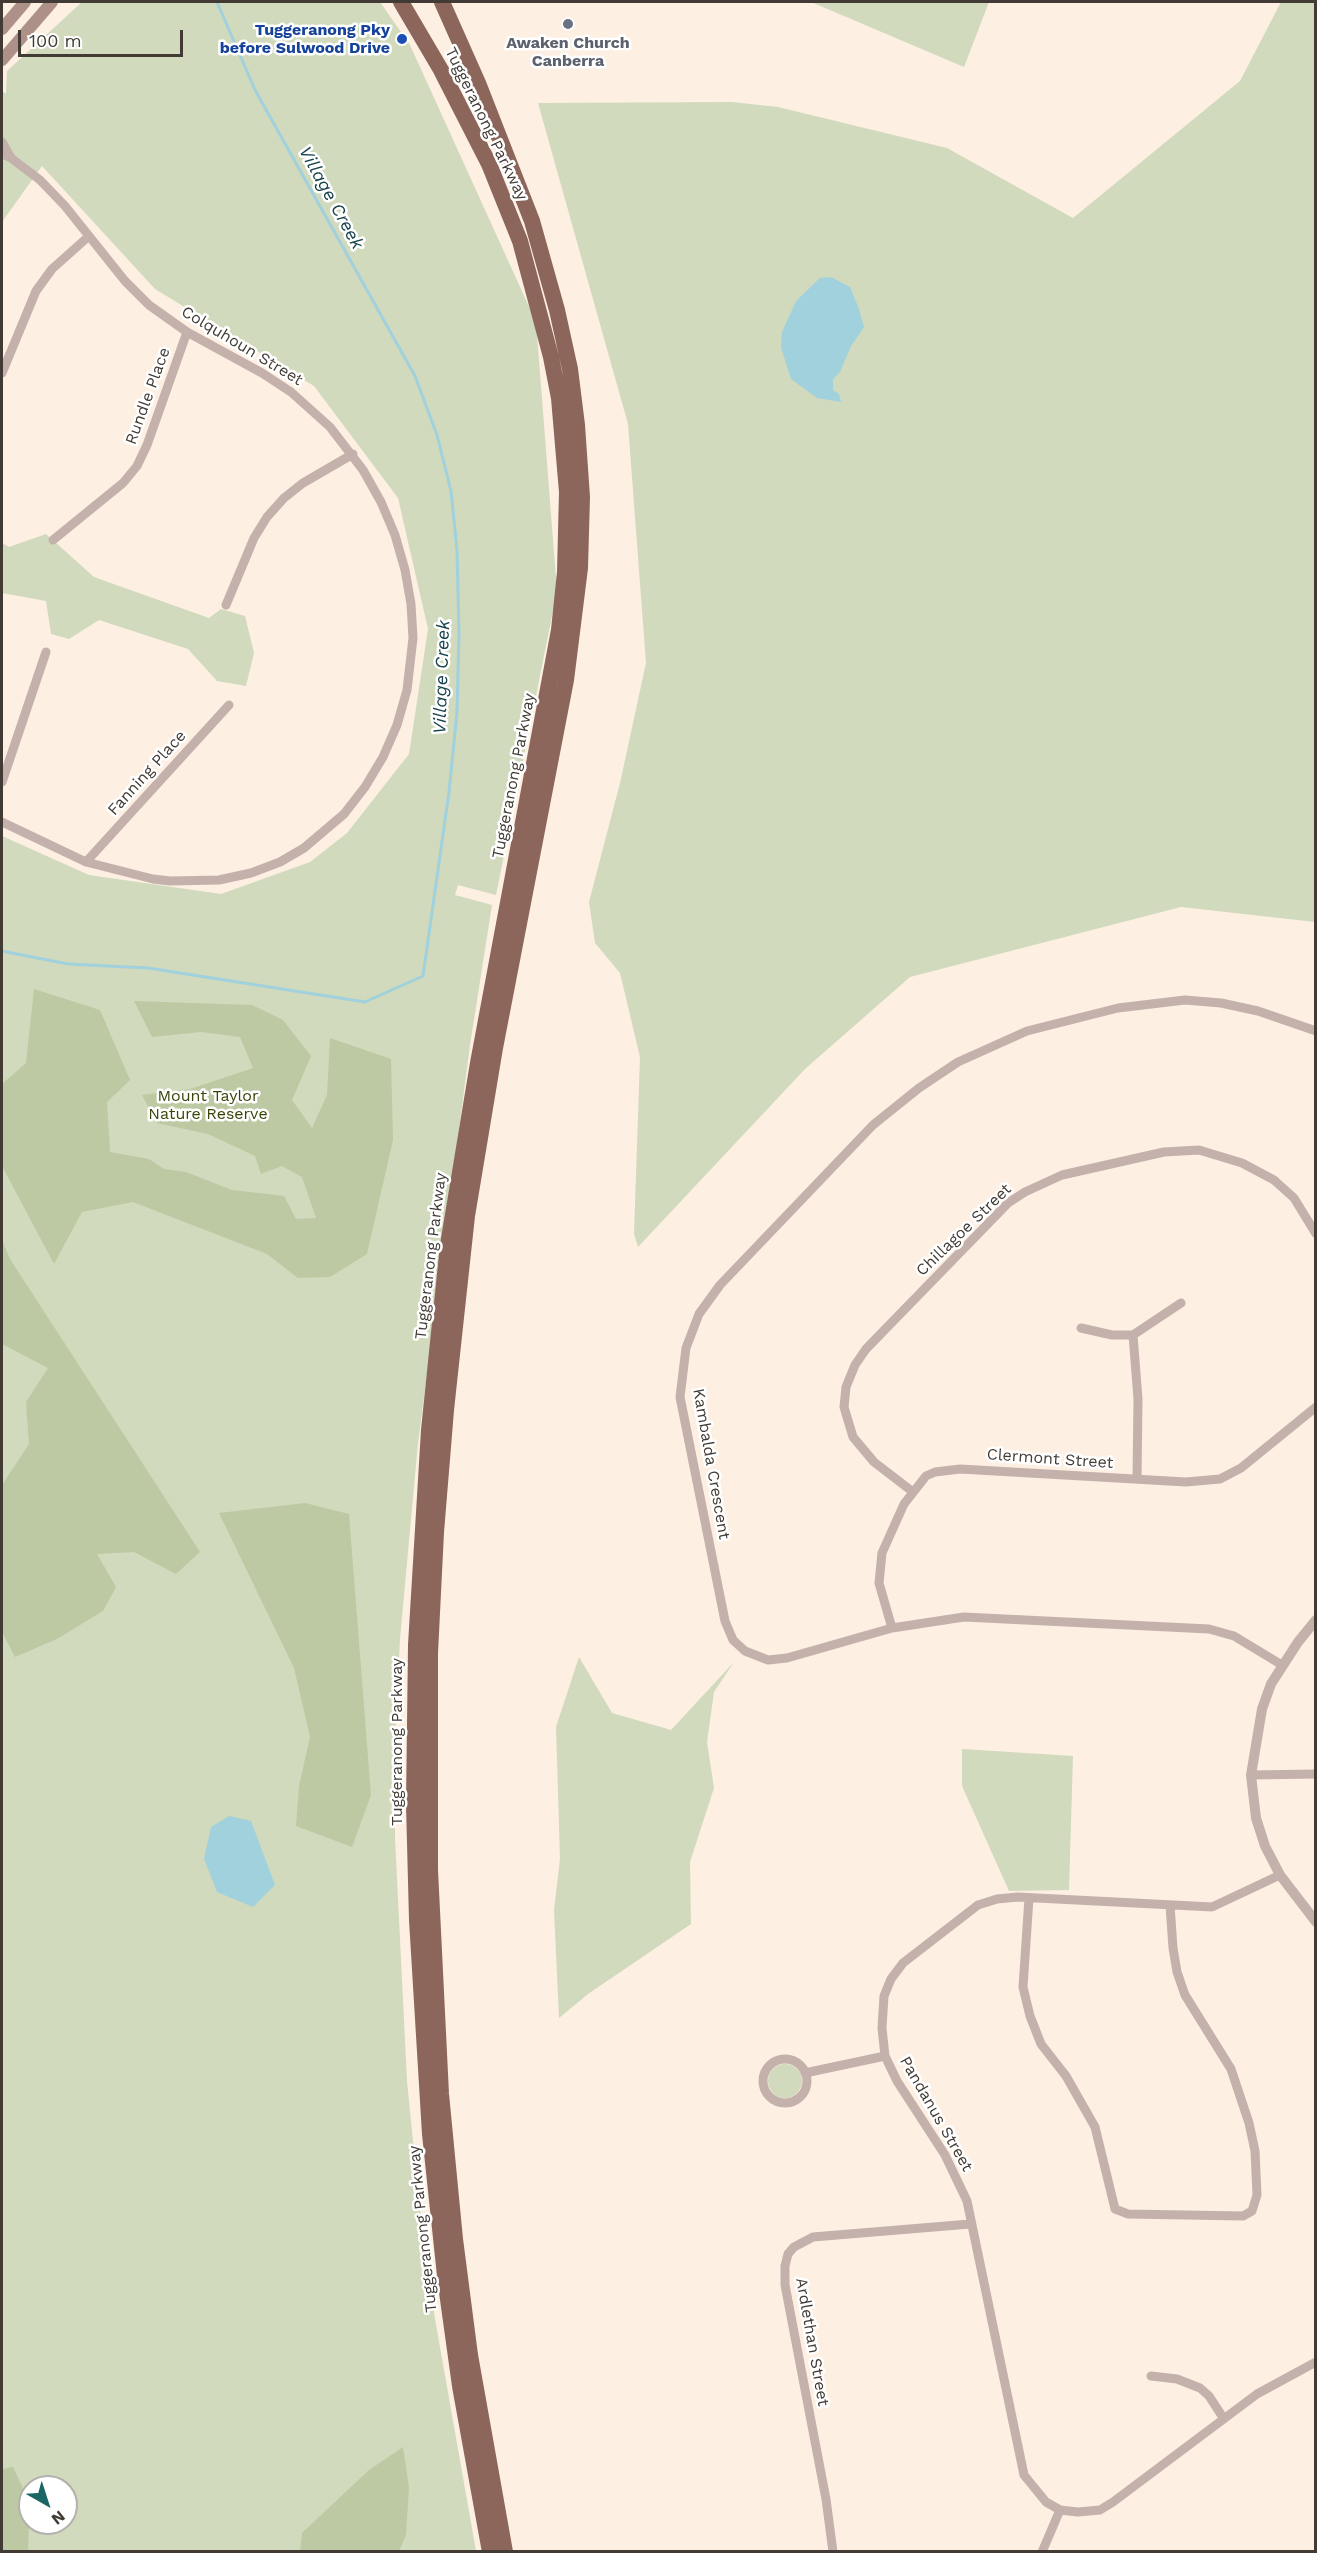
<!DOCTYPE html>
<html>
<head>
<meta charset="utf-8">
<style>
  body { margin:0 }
  #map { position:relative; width:1317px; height:2553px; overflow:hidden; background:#fdefe2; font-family:"Work Sans",sans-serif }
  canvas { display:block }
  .frame { position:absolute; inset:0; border:3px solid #423b35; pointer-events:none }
  .north { position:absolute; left:18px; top:2475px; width:60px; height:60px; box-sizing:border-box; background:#fff; border:2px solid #b3b1ae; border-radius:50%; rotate:141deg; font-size:16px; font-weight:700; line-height:24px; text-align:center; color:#423b35 }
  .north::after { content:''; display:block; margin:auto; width:21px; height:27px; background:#196664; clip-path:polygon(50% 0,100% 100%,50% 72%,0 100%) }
  .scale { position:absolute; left:18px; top:30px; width:165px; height:27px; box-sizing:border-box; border:3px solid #423b35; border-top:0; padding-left:8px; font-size:18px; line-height:21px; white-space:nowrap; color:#423b35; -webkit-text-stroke:4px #fff; paint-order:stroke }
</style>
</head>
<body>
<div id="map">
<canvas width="1317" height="2553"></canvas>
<div class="frame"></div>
<div class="north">N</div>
<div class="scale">100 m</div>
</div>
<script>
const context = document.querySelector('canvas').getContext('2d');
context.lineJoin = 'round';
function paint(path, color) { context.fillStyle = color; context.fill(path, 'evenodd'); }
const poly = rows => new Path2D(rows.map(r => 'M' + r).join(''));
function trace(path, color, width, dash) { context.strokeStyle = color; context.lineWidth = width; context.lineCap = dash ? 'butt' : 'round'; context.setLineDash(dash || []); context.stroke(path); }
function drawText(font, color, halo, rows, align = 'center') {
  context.font = font + ' "Work Sans",sans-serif'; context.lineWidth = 5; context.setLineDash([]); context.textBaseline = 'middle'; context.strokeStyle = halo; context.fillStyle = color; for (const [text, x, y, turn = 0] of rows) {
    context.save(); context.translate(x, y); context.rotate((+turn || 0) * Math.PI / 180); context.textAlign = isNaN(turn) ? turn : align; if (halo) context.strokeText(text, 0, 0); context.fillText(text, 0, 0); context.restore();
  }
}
const green = poly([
  [82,2,380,2,410,45,536,322,557,591,496,895,458,885,455,895,492,905,470,1045,418,1443,400,1639,395,1737,395,1838,407,2081,419,2201,435,2319,476,2551,2,2551,2,836,89,875,221,894,310,862,347,833,409,754,428,629,398,498,314,386,155,289,42,166,2,222,2,91,6,94,7,71],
  [30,2487,66,2487,66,2523,30,2523],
  [811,2,989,2,964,67],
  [1281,2,1315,2,1315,922,1181,907,910,977,805,1069,638,1247,634,1234,640,1057,620,973,595,943,589,902,620,783,646,663,628,424,538,103,732,102,778,107,947,148,1073,218,1240,81],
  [46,534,94,577,209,618,221,609,245,616,254,653,246,686,217,681,188,649,99,620,69,639,51,634,46,601,2,593,2,543,9,547],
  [579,1657,612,1713,671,1730,734,1662,714,1692,707,1742,714,1788,690,1862,691,1924,588,1994,559,2018,554,1910,560,1859,556,1727],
  [962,1749,1073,1756,1069,1890,1009,1891,962,1786],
  '768 2081a17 17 0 1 1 34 0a17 17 0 1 1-34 0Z'
]);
const forest = poly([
  [34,989,100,1010,130,1080,107,1102,110,1152,149,1159,164,1169,186,1172,232,1190,284,1196,296,1219,316,1218,302,1177,282,1166,261,1174,255,1156,208,1134,157,1123,142,1095,190,1089,253,1068,240,1037,201,1032,152,1037,134,1001,252,1005,283,1020,311,1056,292,1100,312,1128,327,1095,330,1038,391,1059,393,1140,367,1254,330,1277,298,1278,267,1254,133,1202,82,1212,54,1264,2,1166,2,1084,26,1063],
  [2,1240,10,1259,200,1552,176,1574,134,1552,97,1554,116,1587,103,1611,57,1639,15,1657,2,1632,2,1485,29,1444,26,1402,48,1368,2,1344],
  [305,1503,349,1514,371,1795,352,1847,296,1826,299,1786,310,1737,294,1668,219,1513],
  [403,2447,409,2487,406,2535,399,2551,300,2551,302,2533,369,2470],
  [13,2467,30,2503,28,2551,2,2551,2,2469]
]);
const water = poly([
  [831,277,850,287,859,309,864,327,851,346,840,372,833,379,833,390,839,394,841,402,817,398,791,379,781,347,782,332,796,301,820,278],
  [229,1816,251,1821,275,1885,253,1907,217,1892,204,1859,211,1827]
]);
const stream = poly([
  [2,951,68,964,148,968,365,1002,423,976,449,792,457,712,459,634,457,550,451,491,437,435,415,376,255,90,217,2]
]);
const minor = poly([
  [2,142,11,158],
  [2,154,11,158,40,180,65,206,125,281,149,305,187,332,262,373,291,392,330,427,363,470,381,502,395,535,405,570,411,604,413,638,407,690,397,725,383,757,365,787,344,814,304,848,280,862,251,873,219,880,170,881,153,879,86,862,2,822],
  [2,373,36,291,52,269,89,236],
  [53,540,123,483,137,466,147,445,187,332],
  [226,605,254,538,267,517,284,498,303,483,353,454],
  [2,782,46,652],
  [86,862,229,705],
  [1081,1328,1112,1335,1133,1335,1181,1303],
  [1133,1335,1138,1399,1137,1479],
  [913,1492,874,1462,853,1437,844,1407,846,1387,855,1365,866,1349,1008,1203,1025,1192,1062,1175,1164,1152,1199,1150,1242,1163,1274,1180,1294,1198,1316,1234],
  [892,1628,879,1583,882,1553,904,1504,926,1476,935,1472,960,1469,1186,1482,1220,1479,1241,1468,1316,1407],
  [1282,1665,1234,1636,1209,1629,964,1617,892,1628,787,1658,768,1660,745,1651,733,1640,725,1621,680,1397,686,1348,699,1314,720,1285,873,1125,919,1088,958,1062,1027,1031,1118,1008,1185,1000,1221,1003,1258,1011,1316,1031],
  [1251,1775,1316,1774],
  [1280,1875,1212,1907,1018,1897,997,1899,978,1905,903,1963,891,1979,884,1996,882,2028,885,2056,897,2081,945,2155,967,2201,1024,2475,1046,2502,1060,2510,1078,2512,1100,2510,1113,2502,1257,2394,1316,2362],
  [1029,1898,1023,1987,1030,2016,1041,2044,1066,2076,1095,2127,1115,2209,1128,2214,1243,2216,1252,2211,1257,2195,1255,2151,1249,2123,1231,2069,1185,1995,1177,1972,1173,1948,1170,1905],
  '763 2081a22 22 0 1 1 44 0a22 22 0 1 1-44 0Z',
  [805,2073,885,2056],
  [1151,2376,1177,2379,1200,2388,1209,2396,1224,2419],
  [833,2552,826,2499,785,2285,785,2266,788,2254,794,2247,813,2237,970,2224],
  [1042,2552,1060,2510]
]);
const tertiary = poly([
  [1316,1620,1298,1642,1271,1684,1262,1709,1251,1775,1256,1818,1265,1846,1280,1875,1316,1922]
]);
const secondary = poly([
  [2,29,25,2],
  [2,60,52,2]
]);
const motorway = poly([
  [401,2,441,70,489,164,520,241,551,357,559,398,567,492,565,572,559,630,478,1063,448,1245,429,1430,416,1645,414,1804,417,1920,430,2134,446,2285,460,2386,490,2552],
  [442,2,478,83,532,221,557,310,570,369,577,425,582,497,580,568,566,680,495,1048,467,1216,446,1410,436,1532,430,1653,430,1870,441,2094,455,2239,470,2355,505,2552]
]);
const markers = [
  [568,24,6,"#6b7280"],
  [402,39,6,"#1a4fb4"]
];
const transitNames = [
  ["Tuggeranong Pky",390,30],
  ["before Sulwood Drive",390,48]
];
const worshipNames = [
  ["Awaken Church",568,43],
  ["Canberra",568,61]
];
const streetNames = [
  ["Tuggeranong Parkway",486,124,64],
  ["Colquhoun Street",242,346,31],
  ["Rundle Place",148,396,-70],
  ["Fanning Place",147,773,-48],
  ["Tuggeranong Parkway",514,776,-79],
  ["Chillagoe Street",964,1230,-44],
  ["Tuggeranong Parkway",431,1256,-83],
  ["Clermont Street",1050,1459,4],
  ["Kambalda Crescent",711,1464,80],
  ["Tuggeranong Parkway",397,1742,-90],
  ["Pandanus Street",936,2114,60],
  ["Tuggeranong Parkway",423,2229,-96],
  ["Ardlethan Street",812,2342,80]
];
const parkNames = [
  ["Mount Taylor",208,1096],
  ["Nature Reserve",208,1114]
];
const waterNames = [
  ["Village Creek",331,198,61],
  ["Village Creek",442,677,-88]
];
paint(green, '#d1dabc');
paint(forest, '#bdc9a3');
paint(water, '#a0d1dd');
trace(stream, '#a0d1dd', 3);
trace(minor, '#c4b1ab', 9);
trace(tertiary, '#c4b1ab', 10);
trace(secondary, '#ad9189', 12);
trace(motorway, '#8d665b', 16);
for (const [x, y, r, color] of markers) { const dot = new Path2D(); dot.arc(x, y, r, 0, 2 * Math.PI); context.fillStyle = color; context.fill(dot); trace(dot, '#fff', 2); }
drawText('bold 16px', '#164399', '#fff', transitNames, 'right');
drawText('bold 16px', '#5b616d', '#fff', worshipNames);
drawText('16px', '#423b35', '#fff', streetNames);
drawText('16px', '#384507', '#fff', parkNames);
drawText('italic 18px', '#16424b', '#fff', waterNames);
</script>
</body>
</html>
